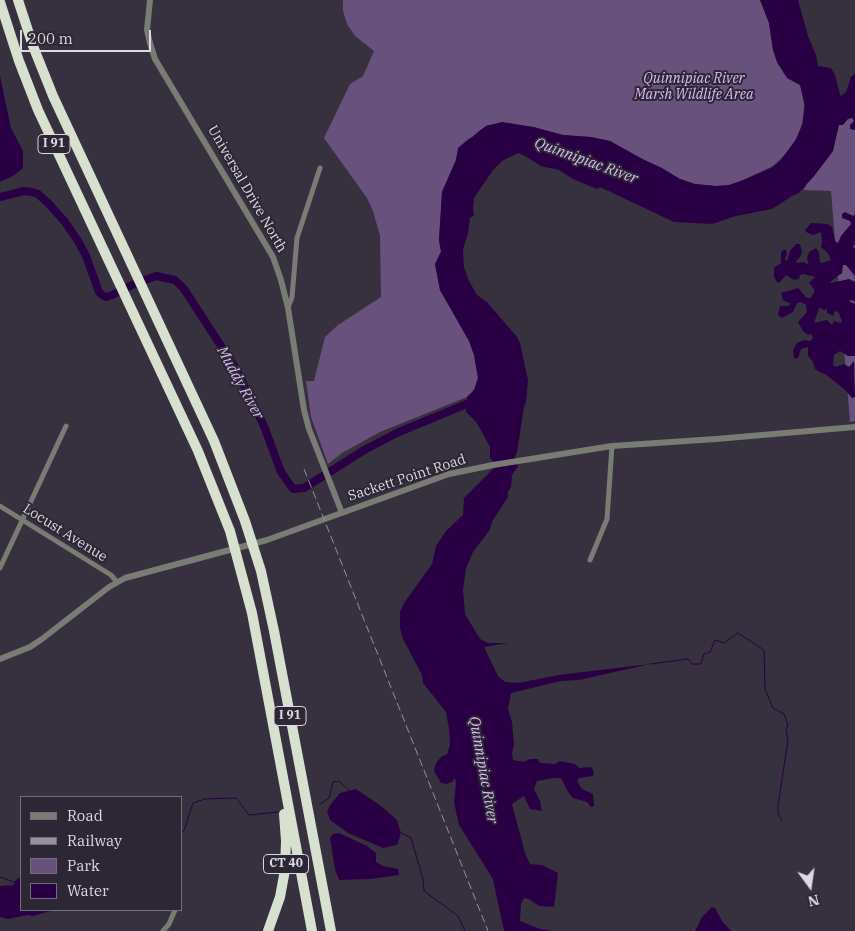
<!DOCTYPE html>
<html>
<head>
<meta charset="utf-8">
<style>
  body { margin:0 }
  #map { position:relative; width:855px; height:931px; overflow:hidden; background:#37303e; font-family:"IBM Plex Serif",serif }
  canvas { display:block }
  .legend { position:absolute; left:20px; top:796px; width:162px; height:115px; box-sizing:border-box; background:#2d2634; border:1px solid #736e79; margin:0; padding:6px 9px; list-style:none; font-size:15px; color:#ddd9e1 }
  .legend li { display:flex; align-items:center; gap:10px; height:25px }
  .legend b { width:25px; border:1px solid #736e79 }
  .north { position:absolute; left:785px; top:861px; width:50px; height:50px; -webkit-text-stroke:4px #2d2634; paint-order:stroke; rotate:166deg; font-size:14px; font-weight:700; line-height:20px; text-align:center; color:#ddd9e1 }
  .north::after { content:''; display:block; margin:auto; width:18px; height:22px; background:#ddd9e1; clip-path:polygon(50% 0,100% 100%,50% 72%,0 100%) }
  .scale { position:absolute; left:20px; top:30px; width:131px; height:22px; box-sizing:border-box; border:2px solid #ddd9e1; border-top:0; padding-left:6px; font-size:15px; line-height:18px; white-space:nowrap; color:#ddd9e1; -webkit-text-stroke:4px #2d2634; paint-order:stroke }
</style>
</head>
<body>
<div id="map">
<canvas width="855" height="931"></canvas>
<ul class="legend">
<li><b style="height:6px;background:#797c75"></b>Road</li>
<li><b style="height:6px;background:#97919c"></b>Railway</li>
<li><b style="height:14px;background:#68527d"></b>Park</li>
<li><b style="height:14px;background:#290043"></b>Water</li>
</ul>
<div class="north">N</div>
<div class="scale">200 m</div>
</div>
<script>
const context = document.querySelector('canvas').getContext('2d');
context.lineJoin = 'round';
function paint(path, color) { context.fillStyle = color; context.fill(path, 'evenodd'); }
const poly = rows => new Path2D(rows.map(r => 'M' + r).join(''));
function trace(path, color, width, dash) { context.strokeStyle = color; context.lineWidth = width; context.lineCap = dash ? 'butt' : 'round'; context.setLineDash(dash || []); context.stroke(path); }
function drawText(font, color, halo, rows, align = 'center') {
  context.font = font + ' "IBM Plex Serif",serif'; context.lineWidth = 4; context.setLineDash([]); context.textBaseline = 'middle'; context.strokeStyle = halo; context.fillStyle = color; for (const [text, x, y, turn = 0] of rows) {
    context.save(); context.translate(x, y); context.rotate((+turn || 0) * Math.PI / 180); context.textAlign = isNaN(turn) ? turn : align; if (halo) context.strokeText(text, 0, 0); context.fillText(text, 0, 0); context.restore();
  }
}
const green = poly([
  [343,0,760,0,769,23,773,50,777,62,787,78,799,84,801,87,804,104,803,122,792,148,773,166,741,181,729,185,716,186,695,184,680,179,610,141,591,137,563,135,509,123,489,125,480,130,473,137,468,139,459,147,456,160,442,192,439,240,441,251,435,264,440,290,469,341,474,355,478,378,474,390,467,397,380,432,342,453,328,464,311,417,306,381,314,381,325,337,338,325,381,297,380,236,373,211,367,198,324,138,350,84,363,76,374,51,355,36,347,24,343,11],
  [855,103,855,421,850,422,831,191,804,190,807,183,814,176,833,151,841,106]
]);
const water = poly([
  [760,0,798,0,808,36,816,55,818,66,831,68,835,75,840,95,841,96,846,92,851,77,855,73,855,130,850,129,850,125,854,121,852,118,848,119,843,125,839,125,833,151,814,176,799,193,792,196,772,209,736,216,712,224,674,222,600,187,597,189,573,179,559,170,541,166,525,156,518,153,502,161,493,170,474,198,473,209,474,215,470,218,468,233,463,250,464,267,469,281,477,295,487,302,517,337,520,343,528,380,526,402,524,407,517,452,515,457,518,466,512,475,511,487,508,492,508,497,493,520,489,531,473,552,466,568,463,590,465,614,480,639,488,643,508,643,484,647,498,676,505,682,518,683,559,675,650,664,579,680,561,681,511,693,508,709,512,722,514,745,512,753,513,760,524,762,530,759,538,759,540,763,555,764,560,761,575,764,579,768,591,767,594,771,593,776,579,778,577,781,582,789,593,794,594,803,594,806,591,807,587,802,573,798,568,792,561,778,554,778,537,781,534,789,540,801,542,811,530,809,524,796,512,804,525,853,530,864,542,865,558,873,554,907,539,906,529,899,524,898,521,904,520,921,540,929,553,931,504,931,493,879,459,825,454,802,456,783,455,778,452,782,447,784,441,783,434,771,436,763,441,757,447,754,450,745,449,729,446,712,423,683,422,675,403,639,400,628,400,612,404,603,432,564,436,546,446,531,463,515,464,498,494,468,493,461,490,458,490,447,482,432,476,422,466,412,467,397,474,390,478,378,474,355,469,341,440,290,435,264,441,252,439,240,442,192,456,160,458,148,486,126,502,122,534,127,563,135,591,137,610,141,640,158,662,168,680,179,695,184,716,186,729,185,741,181,771,168,780,161,797,138,802,125,805,106,800,85,787,78,777,62,773,50,769,23],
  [0,76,11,128,23,151,23,168,13,176,0,182],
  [845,212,853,216,855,214,855,244,853,247,855,248,855,276,846,265,843,265,842,273,830,282,831,283,849,279,855,282,855,302,852,300,849,301,855,304,855,356,848,356,840,351,834,355,833,365,836,367,844,364,849,367,854,361,855,397,852,398,844,389,825,374,821,373,815,369,813,362,808,356,808,347,801,349,798,358,795,359,794,357,793,350,797,343,804,340,810,341,813,338,811,334,808,335,803,331,798,322,807,312,806,305,801,302,797,303,793,312,782,318,778,315,780,306,788,306,791,304,783,300,781,293,798,288,807,298,811,298,815,290,809,283,815,277,803,274,800,275,799,279,794,280,786,275,779,283,776,281,774,276,774,268,781,263,781,252,785,249,787,253,785,260,787,261,790,251,796,244,800,244,802,252,800,257,796,261,797,263,804,262,809,265,807,258,809,252,816,248,819,253,820,262,822,263,831,260,828,253,821,247,822,242,821,232,813,235,806,232,805,230,811,223,827,224,832,227,835,241,838,243,841,236,851,224,850,221,842,218,842,214],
  [819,308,821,308,823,310,827,309,827,313,834,316,834,312,838,311,842,321,840,323,834,321,832,325,827,320,814,323],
  [356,789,381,806,397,820,401,833,397,845,383,848,348,833,330,820,327,811,331,804,340,793],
  [339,833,367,846,376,853,376,862,383,866,398,869,399,875,370,879,339,880,335,869,330,838,333,834],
  [21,876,21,910,54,910,33,916,27,915,8,919,0,917,0,886,14,885,14,882],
  [712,907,715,908,722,921,731,931,695,931,702,917]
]);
const stream = poly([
  [650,664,688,659,692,664,701,664,704,654,710,652,715,640,724,643,738,633,764,650,765,689,773,708,784,714,788,725,786,730,788,740,778,806,778,814,782,820],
  [320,804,329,798,333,782,339,781,350,791],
  [181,833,184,831,193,803,205,799,236,798,249,815,278,812],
  [402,833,411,838,423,879,424,891,458,916,465,931],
  [0,877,14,882]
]);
const river = poly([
  [0,197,24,191,32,192,38,194,48,203,65,222,78,241,86,256,99,292,102,295,106,297,112,295,132,285,156,276,175,280,184,289,236,369,264,426,281,472,293,489,304,488,366,449,399,432,474,401]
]);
const minor = poly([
  [288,308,292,297,297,238,320,168],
  [0,506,111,575,117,582],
  [590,560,607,519,612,446],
  [0,568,66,426],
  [163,931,169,924,175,910]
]);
const tertiary = poly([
  [150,0,147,30,150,43,155,59,273,257,281,280,288,308,304,410,309,429,342,513],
  [0,659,30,647,42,639,109,587,125,578,267,540,449,474,493,465,612,446,716,439,855,427]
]);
const motorway = poly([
  [18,0,33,46,53,96,214,441,245,521,261,571,274,631,331,931],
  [0,2,19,61,38,110,198,451,230,531,252,613,312,931],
  [268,931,280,897,285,870,286,841,284,814]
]);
const rail = poly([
  [304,469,488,931]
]);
const shields = [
  [54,144,32],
  [290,716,32],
  [286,864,45]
];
const shieldNames = [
  ["I 91",54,144],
  ["I 91",290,716],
  ["CT 40",286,864]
];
const parkNames = [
  ["Quinnipiac River",694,79],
  ["Marsh Wildlife Area",694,95]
];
const streetNames = [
  ["Universal Drive North",247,189,60],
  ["Sackett Point Road",407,478,-18],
  ["Locust Avenue",65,533,32]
];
const waterNames = [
  ["Quinnipiac River",586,161,20],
  ["Muddy River",240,383,61],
  ["Quinnipiac River",483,770,80]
];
paint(green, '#68527d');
paint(water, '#290043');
trace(stream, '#290043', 1);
trace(river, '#290043', 8);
trace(minor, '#797c75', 5);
trace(tertiary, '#797c75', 6);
trace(motorway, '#d8e0cf', 10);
trace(rail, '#97919c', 1, [8, 4]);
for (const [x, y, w] of shields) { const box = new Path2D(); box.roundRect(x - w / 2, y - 9.5, w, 19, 4); context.fillStyle = '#2d2634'; context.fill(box); trace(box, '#ddd9e1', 1); }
drawText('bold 12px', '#ddd9e1', null, shieldNames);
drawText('italic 14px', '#ddbffb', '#2d2634', parkNames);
drawText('14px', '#ddd9e1', '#2d2634', streetNames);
drawText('italic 15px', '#d8bbf6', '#2d2634', waterNames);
</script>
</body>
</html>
